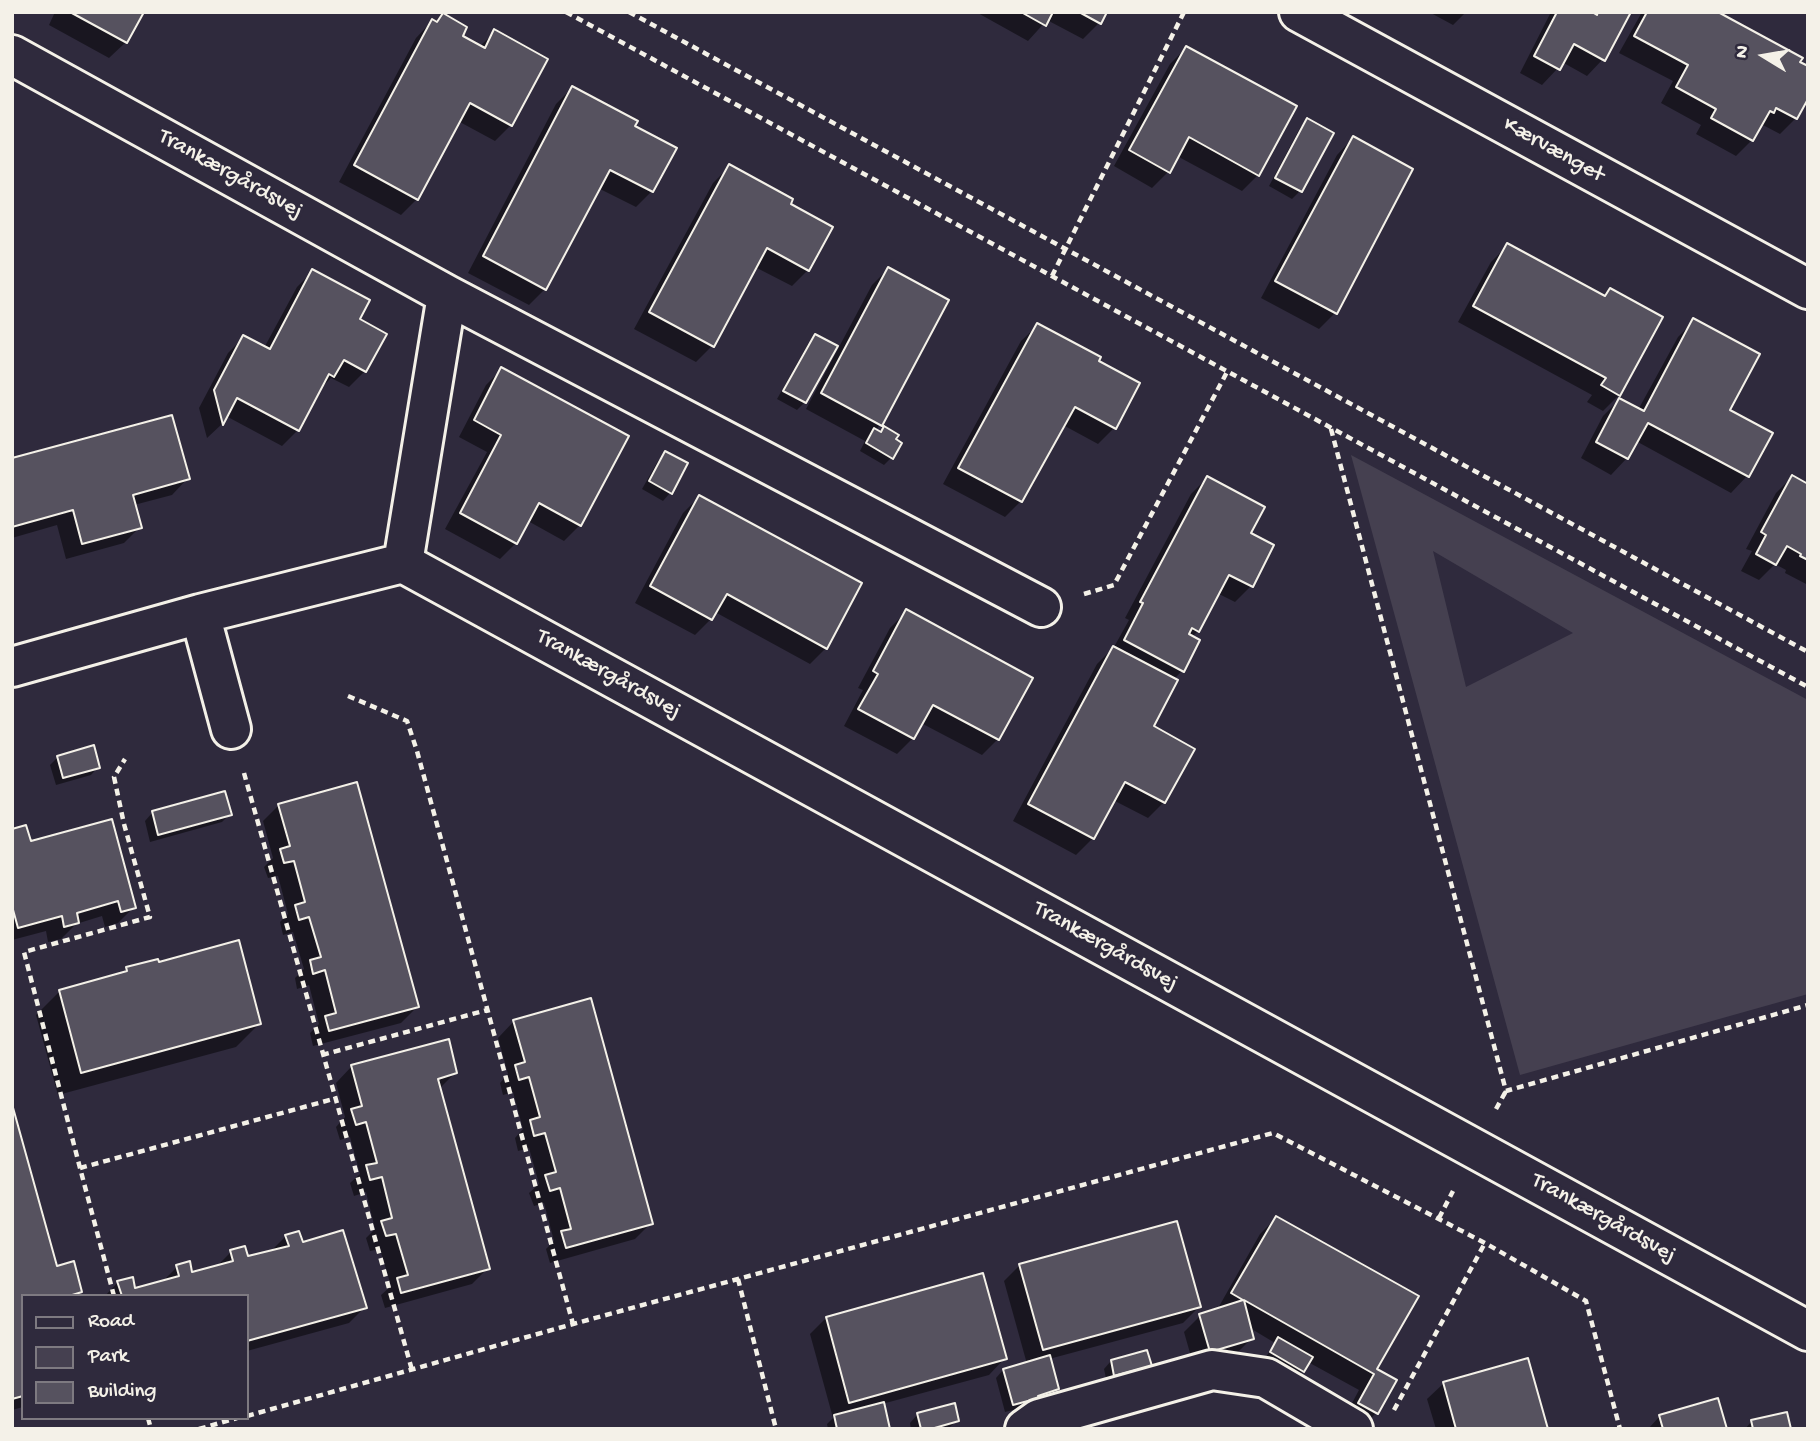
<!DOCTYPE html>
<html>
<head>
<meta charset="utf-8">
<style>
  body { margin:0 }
  #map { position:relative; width:1820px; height:1441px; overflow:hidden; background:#2f2a3d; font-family:"Gochi Hand",sans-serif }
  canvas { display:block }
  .frame { position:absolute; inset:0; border:14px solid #f4f1e8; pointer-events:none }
  .legend { position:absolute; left:21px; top:1294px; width:228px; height:126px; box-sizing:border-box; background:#2f2a3d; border:2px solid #7e7a81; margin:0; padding:9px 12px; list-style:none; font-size:21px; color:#f4f1e8 }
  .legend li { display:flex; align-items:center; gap:14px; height:35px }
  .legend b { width:35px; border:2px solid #7e7a81 }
  .north { position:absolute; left:1729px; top:21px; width:70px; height:70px; -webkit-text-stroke:5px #2f2a3d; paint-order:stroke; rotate:281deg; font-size:19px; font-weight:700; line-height:28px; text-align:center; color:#f4f1e8 }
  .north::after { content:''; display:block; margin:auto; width:24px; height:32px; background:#f4f1e8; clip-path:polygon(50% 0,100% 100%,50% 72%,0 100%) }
</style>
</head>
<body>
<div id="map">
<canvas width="1820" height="1441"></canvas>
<div class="frame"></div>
<ul class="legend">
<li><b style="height:9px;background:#2f2a3d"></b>Road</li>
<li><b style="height:19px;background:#454050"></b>Park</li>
<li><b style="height:19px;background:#56525f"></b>Building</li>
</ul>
<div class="north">N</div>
</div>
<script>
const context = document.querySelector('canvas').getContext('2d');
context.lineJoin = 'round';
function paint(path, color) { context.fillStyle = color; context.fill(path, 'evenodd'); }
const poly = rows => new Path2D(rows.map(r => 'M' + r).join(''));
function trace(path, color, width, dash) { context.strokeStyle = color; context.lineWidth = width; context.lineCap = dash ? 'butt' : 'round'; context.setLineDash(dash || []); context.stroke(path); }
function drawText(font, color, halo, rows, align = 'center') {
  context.font = font + ' "Gochi Hand",sans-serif'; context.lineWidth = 6; context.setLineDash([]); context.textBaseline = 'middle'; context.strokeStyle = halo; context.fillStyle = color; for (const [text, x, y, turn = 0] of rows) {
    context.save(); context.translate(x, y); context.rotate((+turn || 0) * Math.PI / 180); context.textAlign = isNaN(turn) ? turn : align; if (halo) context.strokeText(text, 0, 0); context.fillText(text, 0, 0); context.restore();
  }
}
const green = poly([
  [1351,455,1808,700,1808,994,1520,1075],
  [1433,551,1573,633,1466,687]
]);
const shadow = poly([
  [55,12,142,12,126,42,109,58,49,25],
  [976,12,1105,12,1099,23,1083,39,1047,20,1028,41],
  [1429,12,1466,12,1453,25],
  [1551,12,1629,12,1603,59,1587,76,1562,62,1558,68,1542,85,1520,73],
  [1642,12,1714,12,1798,63,1796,118,1780,134,1761,124,1752,140,1736,156,1696,134,1701,125,1661,103,1673,81,1619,53],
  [443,16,461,36,479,47,495,32,511,125,495,141,458,121,417,199,401,215,339,182,416,38,432,21,435,23],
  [1186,48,1258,175,1242,191,1177,156,1169,171,1152,188,1114,166,1170,64],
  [572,88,633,126,652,191,636,207,598,188,545,289,529,305,468,273,556,104],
  [1307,120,1332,133,1300,191,1292,199,1269,186,1300,128],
  [1353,138,1335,313,1319,329,1261,298,1337,155],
  [729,167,788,205,808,270,792,286,755,267,712,346,696,362,634,329,713,183],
  [1507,246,1603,297,1610,290,1619,395,1603,411,1587,402,1592,395,1458,322,1491,262],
  [888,269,880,425,875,431,879,433,884,428,892,457,884,465,860,451,865,441,806,409,872,285],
  [313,271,357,320,365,371,349,387,331,378,318,391,298,430,282,446,226,416,222,424,207,438,199,408,228,353,244,337,264,348,297,287],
  [1694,321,1728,411,1771,434,1747,476,1731,493,1636,441,1627,458,1611,475,1581,458,1603,416,1619,400,1638,410,1678,337],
  [1038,325,1097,361,1114,428,1098,444,1063,425,1021,501,1005,517,943,484,1021,341],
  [816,336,805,402,797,410,777,399,808,344],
  [502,369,580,525,564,541,528,521,516,543,500,559,445,529,487,452,459,437,486,385],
  [666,453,670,493,663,501,642,489,658,461],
  [12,460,188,478,172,495,134,505,140,527,124,543,66,559,57,525,12,538],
  [1792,477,1808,486,1808,585,1785,573,1786,570,1775,564,1759,580,1741,571,1752,551,1746,549,1776,493],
  [1207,478,1249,534,1251,586,1235,602,1217,593,1198,631,1192,637,1198,640,1182,671,1173,680,1151,727,1164,802,1148,818,1113,800,1093,838,1076,855,1013,821,1097,664,1114,647,1129,620,1125,618,1191,494],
  [699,497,826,648,810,664,715,612,711,619,695,635,635,603,683,513],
  [906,612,1031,679,998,739,982,755,921,723,913,738,897,754,844,726,863,690,858,688,890,628],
  [58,757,98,767,91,775,56,785,50,765],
  [224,793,230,814,222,822,150,842,145,821,152,813],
  [279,805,417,1007,401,1023,313,1046,310,1033,319,1024,309,985,297,989,295,978,304,969,293,932,283,935,280,922,288,914,278,876,268,878,264,867,273,858,263,821],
  [12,831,30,843,134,907,118,923,105,927,102,916,76,924,61,939,48,942,46,931,12,940],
  [158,964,259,1024,236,1047,58,1095,36,1015,60,991,121,974,127,969],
  [514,1021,651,1223,635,1239,550,1263,546,1249,554,1241,544,1203,534,1206,529,1193,539,1184,529,1148,518,1151,515,1138,523,1129,513,1092,503,1095,500,1083,508,1074,498,1038],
  [352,1066,455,1073,439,1089,488,1268,472,1284,385,1308,381,1295,391,1286,380,1249,370,1251,366,1238,375,1229,366,1192,354,1196,350,1183,360,1174,350,1137,340,1140,336,1127,345,1117,336,1083],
  [12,1111,56,1268,80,1291,76,1296,23,1296,23,1407,12,1410],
  [1276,1218,1374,1370,1394,1381,1376,1413,1361,1429,1343,1420,1359,1390,1308,1362,1303,1371,1295,1379,1264,1360,1275,1343,1250,1328,1252,1338,1236,1354,1194,1367,1184,1332,1200,1316,1217,1310,1260,1234],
  [286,1236,301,1244,365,1307,349,1323,247,1351,247,1296,105,1296,118,1282,134,1290,161,1283,177,1267,191,1274,215,1268,231,1252,244,1248,247,1259,270,1252],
  [1020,1265,1199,1307,1183,1323,1049,1359,1057,1388,1049,1396,1034,1401,1029,1406,1005,1412,996,1378,1003,1370,1027,1364,1004,1281],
  [826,1318,1005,1358,989,1375,882,1404,888,1429,828,1429,827,1424,833,1418,810,1334],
  [1111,1361,1150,1365,1142,1373,1107,1383,1104,1369],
  [1444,1383,1546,1429,1436,1429,1427,1399],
  [953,1405,957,1420,949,1428,911,1429,910,1423,917,1415],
  [1660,1416,1725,1429,1648,1429],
  [1751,1422,1789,1429,1745,1429]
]);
const building = poly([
  [70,12,144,12,127,43,70,12],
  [1021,12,1053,12,1046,26,1021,12],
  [1079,12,1107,12,1101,24,1079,12],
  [1557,12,1592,12,1597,15,1598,12,1631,12,1605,61,1574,44,1560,70,1534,56,1557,12],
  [1647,12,1718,12,1803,58,1800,62,1808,66,1808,99,1797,119,1776,108,1774,113,1770,111,1753,141,1711,118,1716,109,1676,87,1688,65,1634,36,1647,12],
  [443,13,467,27,463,36,485,48,494,29,548,59,512,126,470,103,418,200,354,165,432,19,437,22,443,13],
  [1186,46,1297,106,1259,176,1189,137,1170,173,1129,150,1186,46],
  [572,86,638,121,635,126,677,148,653,192,610,170,546,290,483,256,572,86],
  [1307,118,1334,133,1302,192,1275,178,1307,118],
  [1353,136,1413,169,1337,314,1275,281,1353,136],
  [729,164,793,199,791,204,833,227,809,271,767,248,714,347,649,312,729,164],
  [1507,243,1605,296,1610,288,1663,317,1620,396,1601,385,1606,378,1473,306,1507,243],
  [888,267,949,300,882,426,821,393,888,267],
  [312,269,370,300,360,319,387,334,366,372,344,360,334,377,329,374,299,431,237,398,223,425,214,390,243,335,270,349,312,269],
  [1693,318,1760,354,1730,410,1773,433,1749,477,1648,423,1628,459,1596,442,1619,398,1644,411,1693,318],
  [1037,323,1101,357,1099,361,1140,383,1116,429,1075,407,1022,502,958,468,1037,323],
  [815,334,838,346,806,403,783,391,815,334],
  [501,367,629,436,581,526,539,503,517,544,460,513,501,435,474,420,501,367],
  [172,415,190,479,133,495,142,528,82,544,73,510,12,527,12,458,172,415],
  [884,426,899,435,896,439,902,443,893,459,866,443,874,428,881,432,884,426],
  [665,451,688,463,672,494,649,481,665,451],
  [1792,475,1808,484,1808,560,1800,556,1801,554,1787,546,1776,565,1756,554,1766,535,1761,532,1792,475],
  [1207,476,1265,507,1251,533,1274,545,1253,587,1229,575,1199,632,1192,628,1189,634,1200,640,1184,672,1124,640,1143,603,1140,602,1207,476],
  [699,495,862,583,827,649,727,594,712,620,650,586,699,495],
  [906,609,1033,678,999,740,933,705,914,739,858,709,878,674,873,671,906,609],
  [1113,646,1178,680,1154,726,1195,749,1165,803,1125,782,1094,839,1028,804,1113,646],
  [94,745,100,768,63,778,57,756,94,745],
  [357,782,419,1007,329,1031,325,1016,336,1013,325,970,313,974,310,960,321,957,309,917,299,920,295,905,305,902,294,861,284,863,280,849,290,846,278,804,357,782],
  [225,791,232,815,158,835,152,811,225,791],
  [112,819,136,908,121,912,118,901,77,913,79,923,64,927,62,916,18,928,12,906,12,829,26,825,31,841,112,819],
  [239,940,261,1024,81,1073,59,990,127,971,126,967,158,959,159,962,239,940],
  [591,998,653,1224,566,1248,561,1231,571,1229,560,1188,550,1191,545,1175,556,1172,545,1133,534,1136,530,1120,540,1117,529,1077,519,1080,515,1065,525,1062,513,1020,591,998],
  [449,1039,457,1073,438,1079,490,1269,401,1293,397,1278,408,1275,396,1234,386,1236,381,1221,392,1218,382,1177,370,1180,366,1165,377,1163,366,1122,356,1125,351,1109,362,1106,351,1065,449,1039],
  [12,1104,57,1266,74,1261,82,1292,69,1296,23,1296,23,1396,12,1399,12,1104],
  [1276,1216,1419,1296,1377,1369,1397,1380,1378,1414,1358,1403,1374,1374,1244,1300,1254,1339,1210,1352,1199,1314,1243,1300,1231,1293,1276,1216],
  [1177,1221,1201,1307,1043,1350,1019,1264,1177,1221],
  [343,1230,367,1308,247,1341,247,1296,122,1296,117,1281,133,1277,135,1288,179,1276,176,1265,190,1261,192,1272,233,1261,230,1250,245,1246,248,1256,289,1246,285,1235,299,1231,303,1242,343,1230],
  [983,1273,1007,1359,849,1403,826,1317,983,1273],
  [1278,1337,1313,1357,1304,1372,1270,1352,1278,1337],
  [1147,1350,1152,1366,1114,1376,1111,1360,1147,1350],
  [1050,1355,1059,1389,1038,1396,1039,1398,1013,1405,1003,1369,1050,1355],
  [1528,1358,1548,1429,1456,1429,1443,1382,1528,1358],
  [1718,1398,1727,1429,1663,1429,1659,1415,1718,1398],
  [884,1402,890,1429,837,1429,834,1415,884,1402],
  [955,1403,959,1421,931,1429,921,1429,917,1413,955,1403],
  [1787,1412,1791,1429,1753,1429,1751,1420,1787,1412]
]);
const path = poly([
  [566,12,1808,687],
  [629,12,1808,652],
  [1052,276,1184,12],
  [1331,429,1506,1091,1808,1005],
  [1084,594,1114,585,1227,372],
  [348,696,407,721,417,751,573,1324],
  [244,773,412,1370],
  [322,1055,487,1010],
  [1496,1109,1506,1091],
  [80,1168,337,1098],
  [1439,1218,1453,1191],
  [738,1279,776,1429],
  [114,1296,80,1168,24,952,150,917,124,824,114,777,125,759],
  [1394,1410,1485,1243],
  [247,1416,573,1324,1273,1133,1485,1243,1586,1301,1620,1429],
  [148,1418,151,1429],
  [199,1429,237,1418]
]);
const minor = poly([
  [1299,12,1808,289],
  [12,55,447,295,1041,607],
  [403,563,447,295],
  [200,614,231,729],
  [12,667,200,614,403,563,1808,1331],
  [1025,1429,1039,1419,1212,1370,1266,1378,1353,1429]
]);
const streetNames = [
  ["Kærvænget",1553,151,29],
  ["Trankærgårdsvej",230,175,29],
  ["Trankærgårdsvej",608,675,29],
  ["Trankærgårdsvej",1105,947,29],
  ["Trankærgårdsvej",1603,1219,29]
];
paint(green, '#454050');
paint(shadow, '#0007');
paint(building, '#56525f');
trace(building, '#f4f1e8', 2);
trace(minor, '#f4f1e8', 44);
trace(path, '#f4f1e8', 4.5, [7, 5]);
trace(minor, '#2f2a3d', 38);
drawText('23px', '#f4f1e8', '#2f2a3d', streetNames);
</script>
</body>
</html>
